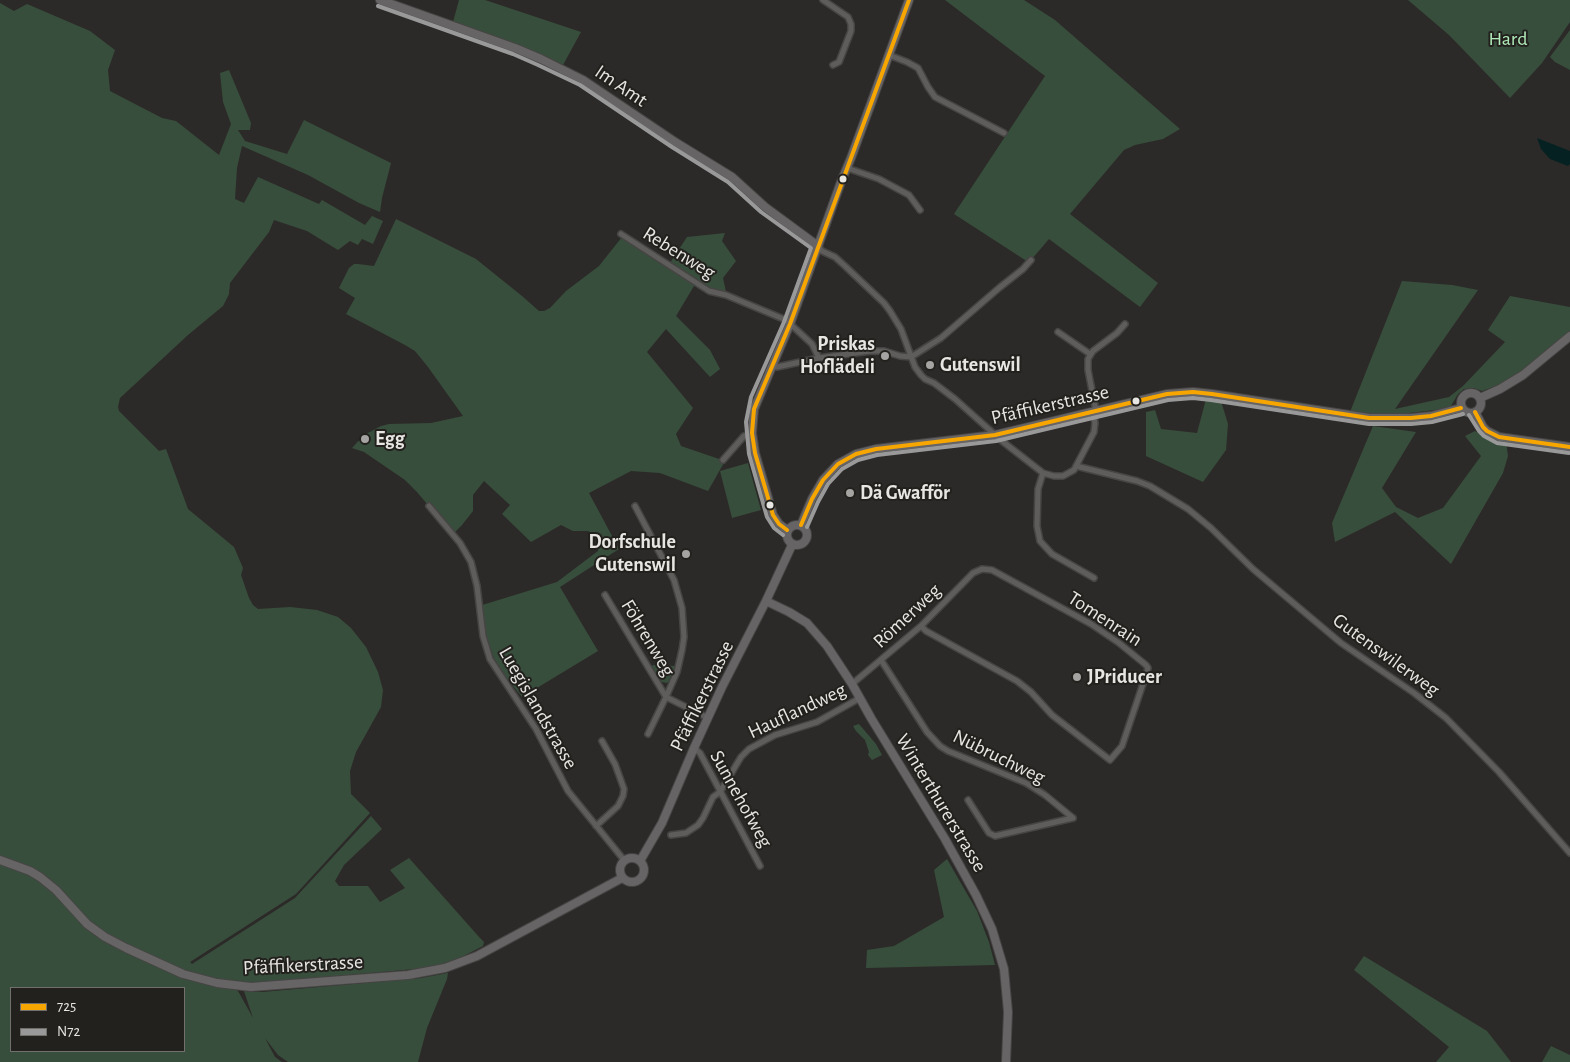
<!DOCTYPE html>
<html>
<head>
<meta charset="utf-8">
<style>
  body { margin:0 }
  #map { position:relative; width:1570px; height:1062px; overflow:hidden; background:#2c2a28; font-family:"Alegreya Sans",sans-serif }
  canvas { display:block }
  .legend { position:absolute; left:10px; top:987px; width:175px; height:65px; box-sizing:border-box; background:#23211d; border:1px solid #71706c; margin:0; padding:6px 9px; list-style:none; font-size:15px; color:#e7e6e3 }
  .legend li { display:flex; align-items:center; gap:10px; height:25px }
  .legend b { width:25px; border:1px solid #71706c }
</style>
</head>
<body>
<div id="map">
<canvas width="1570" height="1062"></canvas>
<ul class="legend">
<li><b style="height:6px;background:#f7a600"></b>725</li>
<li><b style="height:6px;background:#999"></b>N72</li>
</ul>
</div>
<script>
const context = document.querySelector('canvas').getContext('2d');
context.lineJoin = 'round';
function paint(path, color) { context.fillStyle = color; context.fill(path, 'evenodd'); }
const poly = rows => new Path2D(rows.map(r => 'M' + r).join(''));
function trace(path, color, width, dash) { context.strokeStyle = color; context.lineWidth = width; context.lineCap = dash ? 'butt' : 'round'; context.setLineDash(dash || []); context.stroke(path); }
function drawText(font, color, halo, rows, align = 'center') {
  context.font = font + ' "Alegreya Sans",sans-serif'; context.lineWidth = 4; context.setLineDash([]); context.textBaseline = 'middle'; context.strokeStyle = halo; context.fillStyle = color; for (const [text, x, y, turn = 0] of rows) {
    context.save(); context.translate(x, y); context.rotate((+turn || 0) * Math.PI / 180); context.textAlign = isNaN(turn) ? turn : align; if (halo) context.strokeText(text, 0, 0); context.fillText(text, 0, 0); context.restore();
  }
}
const green = poly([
  [459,0,485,0,581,32,563,65,537,53,453,22],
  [945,0,1024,0,1055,20,1180,129,1163,139,1135,145,1124,150,1070,214,1158,283,1140,307,1049,239,1031,260,1025,260,954,214,1045,76],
  [1408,0,1570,0,1570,22,1542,63,1510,98,1449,35],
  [0,3,14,11,27,4,90,31,115,50,108,70,110,91,162,118,176,121,219,155,231,124,223,102,220,73,229,70,251,123,250,130,238,130,245,141,287,154,304,120,391,163,382,198,380,212,359,203,308,175,242,146,237,168,235,199,244,203,258,177,319,204,322,200,365,225,372,216,383,221,373,244,362,239,358,245,350,241,338,250,307,231,274,220,269,232,230,283,229,294,223,306,188,335,120,398,118,407,119,411,159,451,166,449,188,509,234,547,243,568,241,575,249,598,253,605,258,609,290,607,317,610,338,617,351,628,366,647,378,672,383,690,381,707,356,752,350,771,351,794,370,813,296,894,190,962,192,964,295,898,371,816,382,829,344,865,335,881,339,886,368,886,380,902,405,888,390,870,409,858,480,938,484,942,483,946,452,962,426,968,271,982,241,982,219,979,238,991,253,1018,244,991,262,992,421,978,448,973,447,979,427,1028,418,1062,288,1062,278,1055,265,1038,275,1057,282,1062,0,1062],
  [11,988,184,988,184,1051,11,1051],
  [1570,30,1570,70,1555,62,1550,57],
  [396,219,476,259,522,296,539,311,544,311,550,308,566,291,599,266,622,237,670,263,687,237,725,233,722,241,736,261,723,278,726,292,694,286,676,316,710,350,720,369,710,377,666,329,647,352,693,408,676,434,681,446,725,461,708,491,660,473,631,471,589,493,619,549,560,587,598,651,522,697,504,675,494,658,481,622,479,606,557,582,598,551,596,536,588,531,573,531,561,525,531,542,502,514,510,505,484,481,473,495,473,511,462,525,453,534,416,491,405,480,364,452,352,448,364,435,381,426,389,424,431,423,463,416,428,367,415,351,405,345,346,314,355,298,339,288,349,268,354,264,358,264,374,266],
  [1402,281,1452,285,1478,290,1395,409,1449,397,1463,386,1505,342,1488,330,1510,296,1570,307,1570,332,1529,367,1513,377,1499,385,1482,391,1474,388,1464,389,1458,394,1451,406,1443,409,1392,415,1368,415,1350,412],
  [1206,399,1221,401,1228,424,1226,450,1203,482,1146,456,1146,412,1155,410,1161,429,1197,433],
  [1373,426,1416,432,1382,488,1396,507,1418,518,1443,508,1481,456,1465,436,1475,431,1488,439,1506,442,1508,456,1503,473,1451,564,1395,512,1335,542,1332,523],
  [748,463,761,510,732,518,720,471],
  [654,665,675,666,669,681,667,683,662,682,651,666],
  [859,724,876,744,882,755,872,760,868,755,869,752,865,740,856,731,853,726],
  [947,859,977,911,989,942,995,965,866,968,867,950,894,946,944,917,934,870],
  [1364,956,1487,1031,1511,1062,1436,1062,1449,1047,1354,970],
  [1551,1046,1570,1055,1570,1062,1542,1062]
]);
const water = poly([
  [1537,138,1570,151,1570,164,1568,166,1550,159,1541,149]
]);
const street = poly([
  [823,0,848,17,851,24,851,31,839,62,833,65],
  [889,55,907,62,918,68,928,87,935,97,1004,133],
  [847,168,879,179,909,195,920,210],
  [621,234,709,291,726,295,786,320,812,344,819,358],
  [818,246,822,251,835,257,845,266,884,303,890,311,901,329,915,367,921,375,925,379,934,383,955,399,1002,441,1043,473,1054,476,1063,476,1074,470,1094,432,1095,423,1093,412],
  [1058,332,1090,354],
  [911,357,941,338,999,288,1023,269,1031,260],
  [772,366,777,367,819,358,870,351,884,351,900,356,911,357],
  [1096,411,1088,370,1088,359,1093,351,1117,333,1125,324],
  [723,460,744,436,752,433],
  [1076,466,1137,481,1150,486,1188,509,1211,528,1253,569,1341,643,1414,693,1446,718,1499,772,1570,853],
  [1043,473,1038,489,1037,526,1040,541,1052,554,1094,578],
  [429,506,460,543,471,562,477,586,483,636,490,659,536,729,568,791,624,860],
  [635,506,674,580,682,608,684,637,682,650,677,672,666,697,708,718],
  [605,595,666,697,648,734],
  [881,660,927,732,940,746,948,751,1026,783,1045,795,1073,818],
  [852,684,921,626,973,573,982,569,992,570,1091,624,1119,643,1146,665,1148,668,1147,672,1122,746,1110,760,1052,715,1031,692,1017,681,926,631,921,626],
  [694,748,700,753,760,866],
  [968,800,989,833,995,836,1073,818],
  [596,826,618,806,623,796,624,789,615,764,602,741],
  [671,835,686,833,698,825,703,818,713,797,720,792,741,757,749,749,775,735,817,722,860,698]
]);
const secondary = poly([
  [380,0,515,48,541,59,583,80,675,142,732,177,765,207,818,246],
  '1461 403a10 10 0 1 1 20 0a10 10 0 1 1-20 0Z',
  [1480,398,1500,389,1523,375,1570,336],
  [1475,412,1483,427,1487,431,1499,437,1570,447],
  '787 535a10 10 0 1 1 20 0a10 10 0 1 1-20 0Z',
  [801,525,812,499,823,480,838,464,856,454,876,449,995,435,1167,394,1193,392,1212,394,1369,418,1411,418,1431,416,1461,408],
  [787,530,779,524,773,515,755,453,752,433,754,409,790,324,841,182,851,158,909,0],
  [766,601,789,612,807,623,827,646,852,684,871,718,945,839,976,895,992,929,1004,969,1008,1012,1006,1062],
  '620 870a12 12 0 1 1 24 0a12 12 0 1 1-24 0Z',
  [0,860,30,871,40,877,56,890,87,924,105,937,126,948,183,974,217,983,251,987,408,975,445,968,477,956,622,878],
  [640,861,662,823,694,748,722,687,766,601,792,545]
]);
const bus1 = poly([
  [1475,412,1483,427,1487,431,1499,437,1570,447],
  [801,525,812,499,823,480,838,464,856,454,876,449,995,435,1167,394,1193,392,1212,394,1369,418,1411,418,1431,416,1461,408],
  [787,530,779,524,773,515,755,453,752,433,754,409,790,324,909,0]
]);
const bus2 = poly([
  [378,6,513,54,538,65,580,85,672,147,728,182,761,212,811,248,784,322,751,397,746,422,749,454,767,517,774,528,783,535],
  [1469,415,1479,431,1484,436,1497,443,1569,453],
  [807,527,818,502,828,484,842,469,858,460,877,455,996,441,1168,400,1193,398,1211,400,1369,424,1411,424,1432,422,1463,414]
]);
const markers = [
  [843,179,4.5,"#e7e6e3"],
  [885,356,5,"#a6a4a2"],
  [930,365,5,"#a6a4a2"],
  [1136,401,4.5,"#e7e6e3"],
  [365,439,5,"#a6a4a2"],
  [850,493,5,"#a6a4a2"],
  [770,505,4.5,"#e7e6e3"],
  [686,554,5,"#a6a4a2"],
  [1077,677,5,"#a6a4a2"]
];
const parkNames = [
  ["Hard",1508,39]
];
const streetNames = [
  ["Im Amt",621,86,34],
  ["Rebenweg",679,253,32],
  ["Pfäffikerstrasse",1050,405,-13],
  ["Römerweg",907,616,-43],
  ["Tomenrain",1105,619,33],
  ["Föhrenweg",648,638,59],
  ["Gutenswilerweg",1386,655,36],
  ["Pfäffikerstrasse",702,696,-64],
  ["Luegislandstrasse",538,708,60],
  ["Hauflandweg",797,711,-25],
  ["Nübruchweg",999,757,26],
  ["Sunnehofweg",741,799,61],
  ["Winterthurerstrasse",941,803,59],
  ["Pfäffikerstrasse",303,965,-3]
];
const poiNames = [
  ["Priskas",875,344,"right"],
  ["Hoflädeli",875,367,"right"],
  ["Gutenswil",940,365],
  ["Egg",375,439],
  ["Dä Gwafför",860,493],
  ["Dorfschule",676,542,"right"],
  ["Gutenswil",676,565,"right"],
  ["JPriducer",1087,677]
];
paint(green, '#384e3c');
paint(water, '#052122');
trace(street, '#464544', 8);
trace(secondary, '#464544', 10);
trace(street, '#5e5d5c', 5);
trace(secondary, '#676465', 8);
trace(bus1, '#f7a600', 4);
trace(bus2, '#999', 4);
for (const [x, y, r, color] of markers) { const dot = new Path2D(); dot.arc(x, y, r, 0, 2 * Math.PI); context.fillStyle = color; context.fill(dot); trace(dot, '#23211d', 2); }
drawText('20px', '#afeab8', '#23211d', parkNames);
drawText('20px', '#e7e6e3', '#23211d', streetNames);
drawText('bold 20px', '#e7e6e3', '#23211d', poiNames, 'left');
</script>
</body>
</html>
